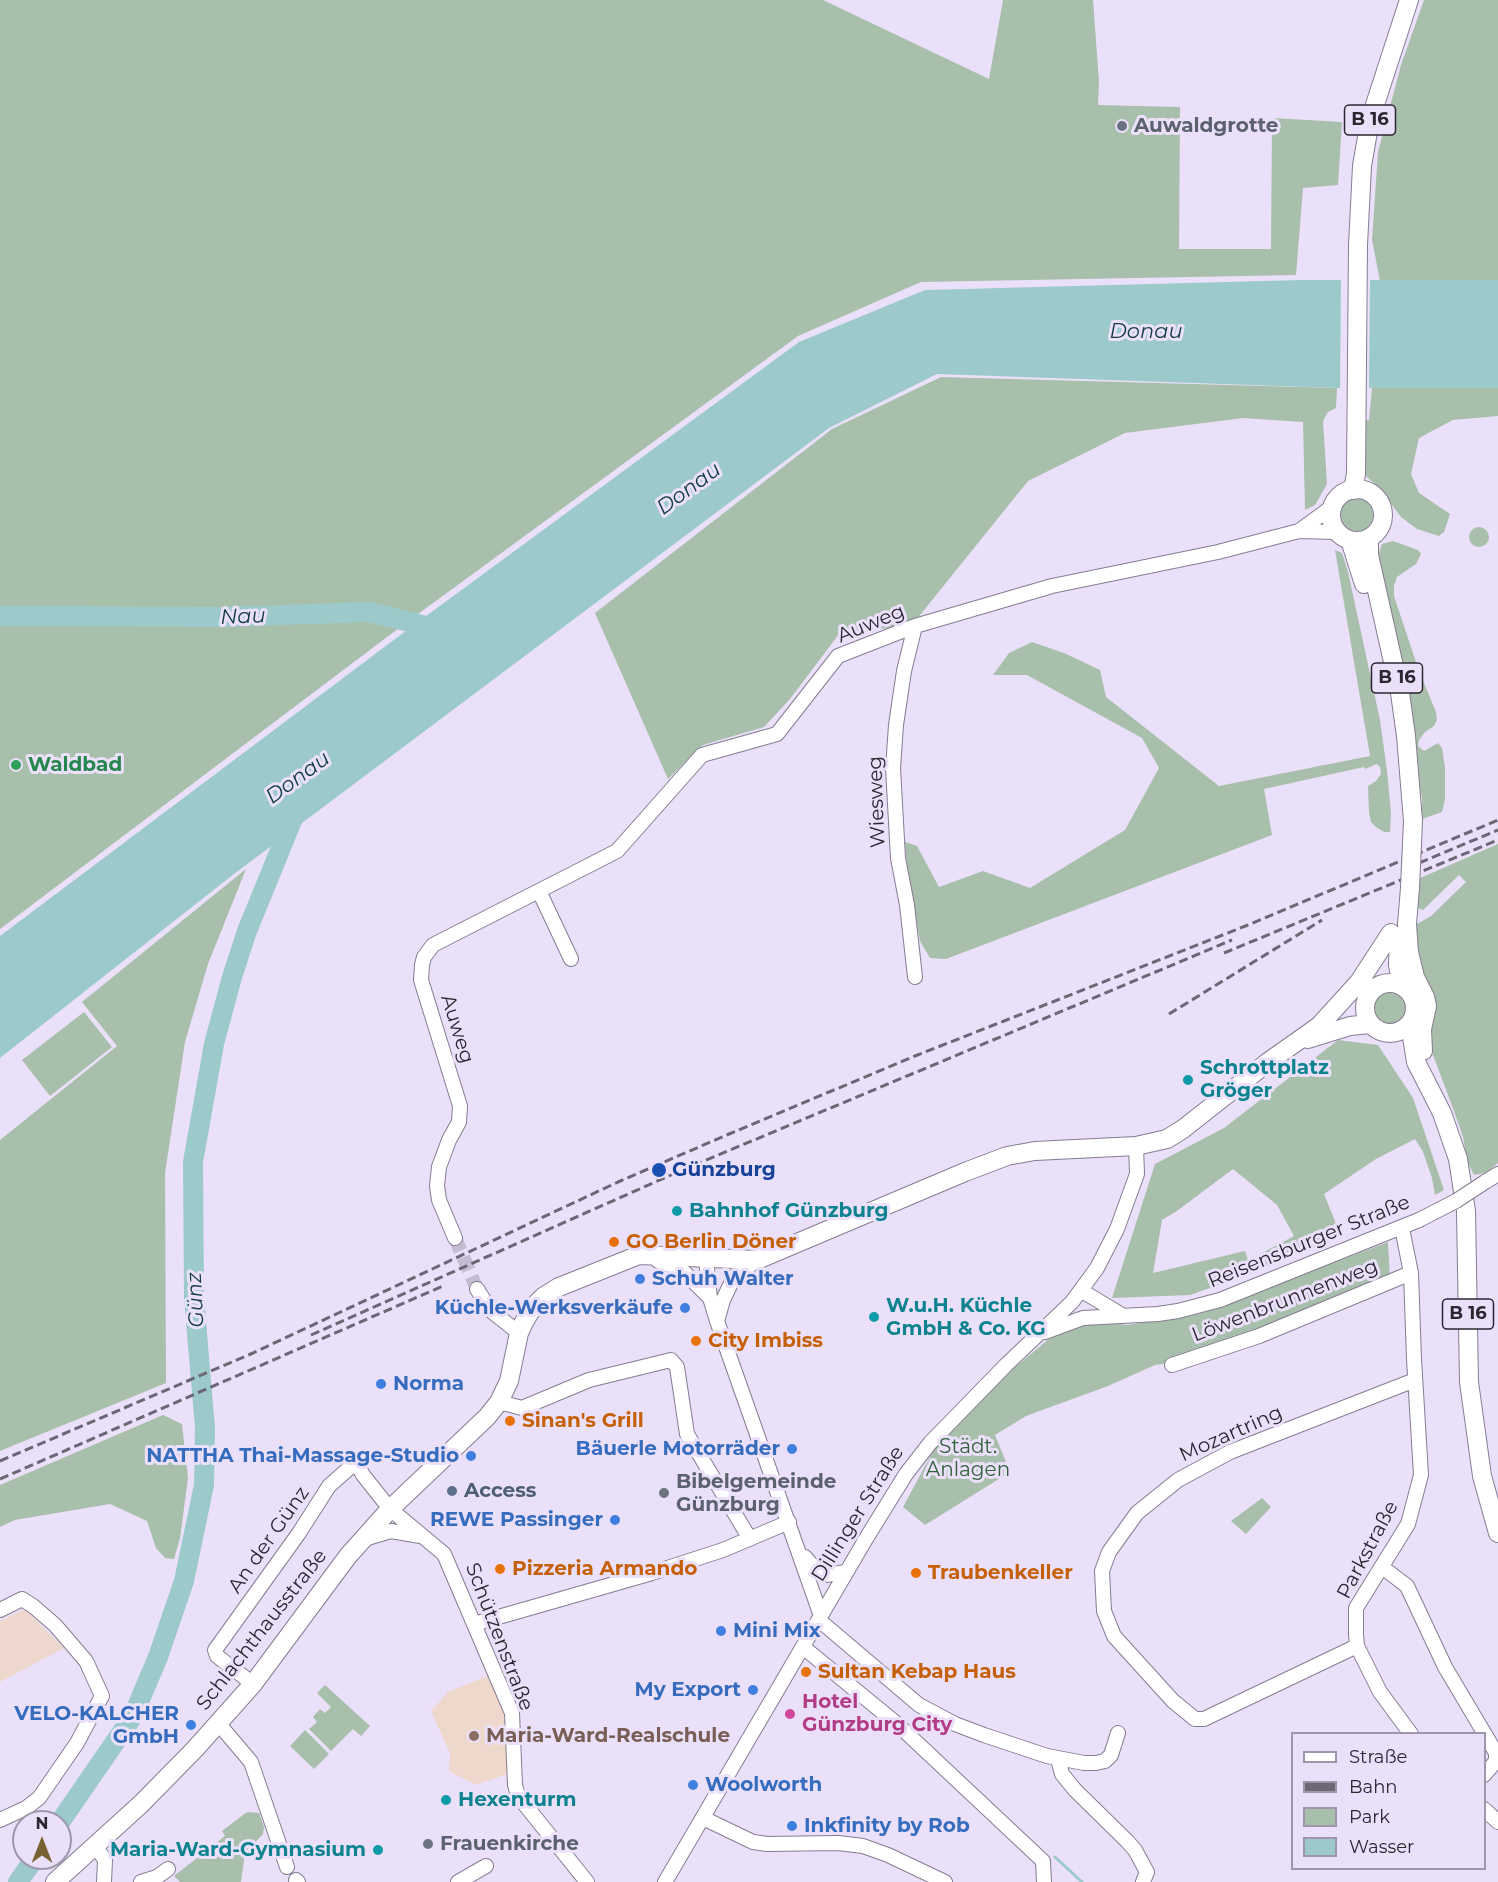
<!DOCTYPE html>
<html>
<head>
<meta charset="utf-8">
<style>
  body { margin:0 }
  #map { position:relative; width:1498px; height:1882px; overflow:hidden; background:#ebe0fa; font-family:Montserrat,sans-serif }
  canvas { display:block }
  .legend { position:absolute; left:1291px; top:1732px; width:195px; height:138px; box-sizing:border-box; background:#ebe0fa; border:2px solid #9e96aa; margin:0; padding:8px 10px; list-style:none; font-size:18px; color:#2b2731 }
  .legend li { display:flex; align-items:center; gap:12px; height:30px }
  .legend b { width:30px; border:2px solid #9e96aa }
  .north { position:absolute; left:12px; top:1810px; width:60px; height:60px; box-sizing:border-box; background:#ebe0fa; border:2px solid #9e96aa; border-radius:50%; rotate:0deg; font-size:16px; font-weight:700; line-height:24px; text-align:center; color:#2b2731 }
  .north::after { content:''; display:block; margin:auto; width:21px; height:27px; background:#786232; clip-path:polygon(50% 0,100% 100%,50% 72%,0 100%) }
</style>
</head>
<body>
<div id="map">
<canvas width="1498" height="1882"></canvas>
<ul class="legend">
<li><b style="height:8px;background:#fff"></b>Straße</li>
<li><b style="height:8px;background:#6c6675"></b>Bahn</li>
<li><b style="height:16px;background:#a8bfab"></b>Park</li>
<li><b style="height:16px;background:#9ccaca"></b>Wasser</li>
</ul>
<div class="north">N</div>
</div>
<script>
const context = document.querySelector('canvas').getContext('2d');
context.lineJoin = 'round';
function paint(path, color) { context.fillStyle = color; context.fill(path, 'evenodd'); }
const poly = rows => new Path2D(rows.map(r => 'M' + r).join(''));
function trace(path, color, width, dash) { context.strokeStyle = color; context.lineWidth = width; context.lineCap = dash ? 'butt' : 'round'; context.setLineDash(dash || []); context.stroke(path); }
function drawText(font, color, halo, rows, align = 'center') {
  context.font = font + ' Montserrat,sans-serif'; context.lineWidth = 6; context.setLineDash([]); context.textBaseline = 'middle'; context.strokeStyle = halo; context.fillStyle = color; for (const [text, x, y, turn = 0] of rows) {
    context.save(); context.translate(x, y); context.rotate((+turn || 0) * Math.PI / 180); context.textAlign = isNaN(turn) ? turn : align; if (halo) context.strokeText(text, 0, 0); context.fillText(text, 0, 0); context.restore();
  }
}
const commercial = poly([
  [25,1609,64,1648,0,1682,0,1621]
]);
const education = poly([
  [490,1675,506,1719,507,1774,476,1785,449,1771,450,1753,431,1711,448,1692]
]);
const green = poly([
  [0,0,823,0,989,79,1003,0,1093,0,1099,82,1098,105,1180,107,1179,249,1271,249,1272,118,1342,122,1338,185,1303,188,1296,275,921,282,798,336,403,625,0,929],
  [1424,0,1498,0,1498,280,1380,281,1372,240,1378,152,1401,65],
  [941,377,1337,388,1336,408,1328,412,1323,421,1327,484,1315,505,1305,510,1303,422,1243,418,1125,433,1028,481,912,625,839,634,790,699,764,727,703,745,668,779,595,613,832,429],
  [1372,388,1498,388,1498,416,1453,420,1419,438,1411,474,1419,493,1450,514,1444,532,1439,536,1417,529,1401,517,1380,489,1366,476,1364,467,1364,421,1369,420],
  '1339 515a17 17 0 1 1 34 0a17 17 0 1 1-34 0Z',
  '1469 537a10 10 0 1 1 20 0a10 10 0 1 1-20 0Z',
  [1393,541,1418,550,1421,554,1416,564,1397,577,1394,586,1394,596,1419,671,1436,712,1437,720,1434,726,1425,732,1419,740,1418,746,1424,751,1438,743,1442,748,1445,768,1445,799,1442,812,1422,819,1422,797,1417,777,1378,556,1382,544],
  [1335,550,1342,553,1348,572,1380,720,1387,771,1391,813,1390,832,1384,832,1376,827,1371,822,1369,812,1368,786,1376,781,1381,774,1380,767,1377,764,1365,769,1364,767,1264,789,1272,835,946,959,930,958,920,941,907,870,905,842,917,846,939,887,983,871,1030,888,1125,830,1159,768,1142,738,1027,675,993,675,1009,653,1032,642,1064,653,1100,670,1106,697,1219,786,1370,756],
  [1498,844,1498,1163,1486,1173,1474,1175,1467,1161,1463,1137,1454,1111,1430,1047,1429,989,1418,960,1413,931,1417,924,1431,916,1466,882,1459,875,1423,910,1415,907,1418,879],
  [246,869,208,964,185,1042,165,1173,166,1383,0,1451,0,1140,117,1046,82,1002],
  '1372 1007a18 18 0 1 1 36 0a18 18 0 1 1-36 0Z',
  [84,1012,112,1047,50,1096,22,1060],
  [1338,1040,1378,1045,1413,1098,1444,1190,1435,1195,1432,1178,1423,1152,1415,1139,1376,1159,1324,1194,1341,1236,1266,1266,1262,1253,1294,1236,1277,1205,1233,1169,1177,1211,1162,1220,1153,1273,1245,1251,1252,1273,1190,1295,1112,1298,1155,1164,1224,1128],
  [1388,1242,1390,1279,1199,1358,1155,1365,1108,1386,1026,1416,995,1435,1010,1472,925,1525,903,1507,938,1442,989,1389,1050,1338,1094,1320,1127,1325,1199,1314],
  [163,1415,182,1424,188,1478,180,1538,174,1559,165,1558,156,1548,147,1521,110,1504,15,1520,0,1527,0,1485],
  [1262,1498,1271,1507,1246,1534,1231,1521],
  [325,1685,370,1726,361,1736,353,1729,331,1751,309,1729,317,1722,313,1717,320,1709,325,1713,331,1707,317,1693],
  [305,1730,329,1754,314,1769,290,1746],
  [247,1812,259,1813,264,1827,263,1834,245,1853,241,1882,180,1882,174,1876,225,1836,222,1831]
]);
const water = poly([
  [1301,280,1498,280,1498,388,1337,388,937,374,829,428,234,874,0,1058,0,936,407,630,799,342,925,290]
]);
const pier = poly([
  [1341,278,1370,278,1369,391,1340,391]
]);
const stream = poly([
  [1055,1857,1082,1882]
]);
const river = poly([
  [0,616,224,617,369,612,442,630],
  [60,1822,133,1716,158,1657,184,1581,204,1485,205,1428,194,1298,193,1162,214,1044,232,977,247,931,296,811],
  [18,1882,35,1858]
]);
const minorTunnel = poly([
  [455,1238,477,1289]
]);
const minor = poly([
  [1299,531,1332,507],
  [915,626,904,671,896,725,893,768,898,858,907,905,915,977],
  [539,891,571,959],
  [1485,1182,1498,1174],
  [1402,1228,1411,1273,1414,1359,1421,1475,1408,1524,1356,1608,1356,1634,1357,1646,1380,1692,1411,1734],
  [455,1238,439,1200,437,1186,439,1167,449,1140,459,1122,460,1106,421,980,422,965,424,957,433,945,617,851,702,755,777,734,838,656,915,626,1052,586,1218,552,1299,531,1337,532],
  [706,1259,710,1298,717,1321,821,1616],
  [658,1261,681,1269,710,1298],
  [477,1289,490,1310,519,1333],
  [1082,1291,1122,1315],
  [717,1321,723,1300,734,1277,757,1260],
  [1045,1332,1083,1318,1158,1314,1178,1311,1220,1300,1419,1220],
  [1172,1365,1259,1336,1411,1273],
  [499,1402,522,1408,589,1380,671,1360,677,1367,687,1434,750,1539],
  [364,1539,391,1531,420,1536],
  [805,1557,818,1572,826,1575,846,1572],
  [1382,1567,1407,1586,1445,1667,1496,1753,1496,1761,1484,1775],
  [0,1610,22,1599,33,1606,55,1625,86,1661,102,1696,77,1743,39,1798,26,1808,0,1820],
  [819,1620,919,1705,955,1724,984,1735,1047,1756,1084,1763,1096,1763,1105,1761,1111,1755,1118,1733],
  [474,1624,652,1573,723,1550,789,1522],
  [1357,1646,1204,1719,1195,1719,1173,1701,1114,1636,1104,1611,1102,1571,1109,1552,1137,1513,1178,1480,1230,1452,1415,1380],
  [803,1647,897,1724,1043,1861,1044,1882],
  [253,1684,217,1656,215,1650,299,1533,329,1486,356,1462,363,1475,390,1509,444,1554,512,1713,515,1785,518,1796,587,1882],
  [218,1723,251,1762,287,1867],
  [1058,1759,1062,1774,1075,1790,1127,1841,1135,1850,1147,1872,1143,1882],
  [1484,1809,1498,1822],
  [703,1818,753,1842,767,1844,838,1843,863,1846,888,1855,945,1882],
  [96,1847,105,1860,104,1882],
  [296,1880,298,1882],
  [141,1882,157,1877,168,1869],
  [458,1882,486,1866],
  [665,1882,867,1537,906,1474,930,1443,1006,1365,1072,1302,1097,1268,1117,1229,1137,1174,1136,1146]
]);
const major = poly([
  '1331 515a26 26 0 1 1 52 0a26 26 0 1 1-52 0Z',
  [1353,490,1356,474,1358,245,1362,166,1370,120,1409,0],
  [1369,538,1369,555,1400,693,1406,736,1413,821],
  [1350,540,1364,584],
  [1410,888,1407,924,1409,952,1415,977,1425,997,1427,1006,1422,1029,1423,1051],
  [1399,937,1398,965,1402,986],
  '1365 1008a25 25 0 1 1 50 0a25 25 0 1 1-50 0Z',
  [1410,1024,1416,1062,1442,1113,1458,1159,1466,1211,1469,1382,1482,1476,1498,1533],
  [1308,1039,1350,1026,1370,1024],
  [55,1882,141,1804,195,1749,253,1684,348,1556,390,1509,487,1417,499,1402,509,1381,519,1333,524,1322,533,1307,543,1297,559,1287,639,1255,757,1260,965,1172,1007,1156,1035,1151,1136,1146,1167,1139,1183,1129,1268,1062,1319,1026,1359,982,1391,933]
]);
const rail = poly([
  [1407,868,1498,830],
  [1224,953,1498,840],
  [1169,1014,1322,920],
  [311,1335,680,1171,1232,940],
  [0,1461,253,1353,618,1182,729,1134,915,1056,1248,925,1498,820],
  [0,1479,443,1286]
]);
const minorBridge = poly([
  [1419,1220,1456,1201,1485,1182]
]);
const majorBridge = poly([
  [1410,888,1413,821]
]);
const markers = [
  [1122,126,6,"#6b7280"],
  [16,765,6,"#2e9e5b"],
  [1188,1080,6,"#0f9aa8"],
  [659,1170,8,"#1a4fb4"],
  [677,1211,6,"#0f9aa8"],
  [614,1242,6,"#e8710a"],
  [640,1279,6,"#3f7fe0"],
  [685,1308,6,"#3f7fe0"],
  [874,1317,6,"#0f9aa8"],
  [696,1341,6,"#e8710a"],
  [381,1384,6,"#3f7fe0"],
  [510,1421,6,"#e8710a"],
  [792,1449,6,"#3f7fe0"],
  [471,1456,6,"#3f7fe0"],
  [452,1491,6,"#5c6f8a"],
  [664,1493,6,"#6b7280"],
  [615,1520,6,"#3f7fe0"],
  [500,1569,6,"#e8710a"],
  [916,1573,6,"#e8710a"],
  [721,1631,6,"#3f7fe0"],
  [806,1672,6,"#e8710a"],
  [753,1690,6,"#3f7fe0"],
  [790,1714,6,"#d1479c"],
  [191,1725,6,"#3f7fe0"],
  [474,1736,6,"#8d6e63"],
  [693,1785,6,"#3f7fe0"],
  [446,1800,6,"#0f9aa8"],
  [792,1826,6,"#3f7fe0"],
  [428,1844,6,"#6b7280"],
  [378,1850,6,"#0f9aa8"]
];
const shields = [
  [1370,120,51],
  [1397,678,51],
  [1468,1314,51]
];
const shieldNames = [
  ["B 16",1370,120],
  ["B 16",1397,678],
  ["B 16",1468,1314]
];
const worshipNames = [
  ["Auwaldgrotte",1134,126],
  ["Bibelgemeinde",676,1482],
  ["Günzburg",676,1505],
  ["Frauenkirche",440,1844]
];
const streetNames = [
  ["Auweg",871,624,-22],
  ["Wiesweg",877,802,-92],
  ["Auweg",457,1029,73],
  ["Reisensburger Straße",1309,1242,-22],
  ["Löwenbrunnenweg",1285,1301,-21],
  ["Mozartring",1231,1434,-24],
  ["Dillinger Straße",858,1514,-58],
  ["An der Günz",269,1540,-55],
  ["Parkstraße",1368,1550,-62],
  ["Schlachthausstraße",262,1630,-52],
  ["Schützenstraße",499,1637,69]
];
const leisureNames = [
  ["Waldbad",28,765]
];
const cultureNames = [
  ["Schrottplatz",1200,1068],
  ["Gröger",1200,1091],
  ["Bahnhof Günzburg",689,1211],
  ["W.u.H. Küchle",886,1306],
  ["GmbH & Co. KG",886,1329],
  ["Hexenturm",458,1800],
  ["Maria-Ward-Gymnasium",366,1850,"right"]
];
const transitNames = [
  ["Günzburg",672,1170]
];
const foodNames = [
  ["GO Berlin Döner",626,1242],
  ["City Imbiss",708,1341],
  ["Sinan's Grill",522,1421],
  ["Pizzeria Armando",512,1569],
  ["Traubenkeller",928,1573],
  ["Sultan Kebap Haus",818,1672]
];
const shopNames = [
  ["Schuh Walter",652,1279,"left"],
  ["Küchle-Werksverkäufe",673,1308],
  ["Norma",393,1384,"left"],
  ["Bäuerle Motorräder",780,1449],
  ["NATTHA Thai-Massage-Studio",459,1456],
  ["REWE Passinger",603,1520],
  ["Mini Mix",733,1631,"left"],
  ["My Export",741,1690],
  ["VELO-KALCHER",179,1714],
  ["GmbH",179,1737],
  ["Woolworth",705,1785,"left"],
  ["Inkfinity by Rob",804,1826,"left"]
];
const parkNames = [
  ["Städt.",968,1447],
  ["Anlagen",968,1470]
];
const serviceNames = [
  ["Access",464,1491]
];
const hotelNames = [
  ["Hotel",802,1702],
  ["Günzburg City",802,1725]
];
const educationNames = [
  ["Maria-Ward-Realschule",486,1736]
];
const waterNames = [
  ["Donau",1146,332],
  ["Donau",689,489,-36],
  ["Nau",243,617,-2],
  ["Donau",298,778,-36],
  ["Günz",196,1300,-93]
];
paint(commercial, '#eed7cc');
paint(education, '#eed7cb');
paint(green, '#a8bfab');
paint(water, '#9ccaca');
paint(pier, '#ebe0fa');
trace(stream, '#9ccaca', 3);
trace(river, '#9ccaca', 20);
trace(minorTunnel, '#c5bbd2', 14, [14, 7]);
trace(minor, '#857c92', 16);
trace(major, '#857c92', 20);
trace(minor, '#fff', 14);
trace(major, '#fff', 18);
trace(rail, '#6c6675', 3, [9, 4.5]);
trace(minorBridge, '#857c92', 16, []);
trace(majorBridge, '#857c92', 20, []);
trace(minorBridge, '#fff', 14);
trace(majorBridge, '#fff', 18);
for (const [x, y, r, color] of markers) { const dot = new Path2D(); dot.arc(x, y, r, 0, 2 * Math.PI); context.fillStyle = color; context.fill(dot); trace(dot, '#ebe0fa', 2); }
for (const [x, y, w] of shields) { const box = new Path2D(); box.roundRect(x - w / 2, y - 15, w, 30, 4.5); context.fillStyle = '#ebe0fa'; context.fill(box); trace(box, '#2b2731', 1.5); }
drawText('bold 18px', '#2b2731', null, shieldNames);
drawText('bold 20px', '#5b616d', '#ebe0fa', worshipNames, 'left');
drawText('20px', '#2b2731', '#ebe0fa', streetNames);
drawText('bold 20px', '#27864d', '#ebe0fa', leisureNames, 'left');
drawText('bold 20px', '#0d838f', '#ebe0fa', cultureNames, 'left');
drawText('bold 20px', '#164399', '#ebe0fa', transitNames, 'left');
drawText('bold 20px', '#c56008', '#ebe0fa', foodNames, 'left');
drawText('bold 20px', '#366cbe', '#ebe0fa', shopNames, 'right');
drawText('20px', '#32603c', '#ebe0fa', parkNames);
drawText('bold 20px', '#4e5e75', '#ebe0fa', serviceNames, 'left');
drawText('bold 20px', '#b23c85', '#ebe0fa', hotelNames, 'left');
drawText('bold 20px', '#785e54', '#ebe0fa', educationNames, 'left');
drawText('italic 21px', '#133f3f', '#ebe0fa', waterNames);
</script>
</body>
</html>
